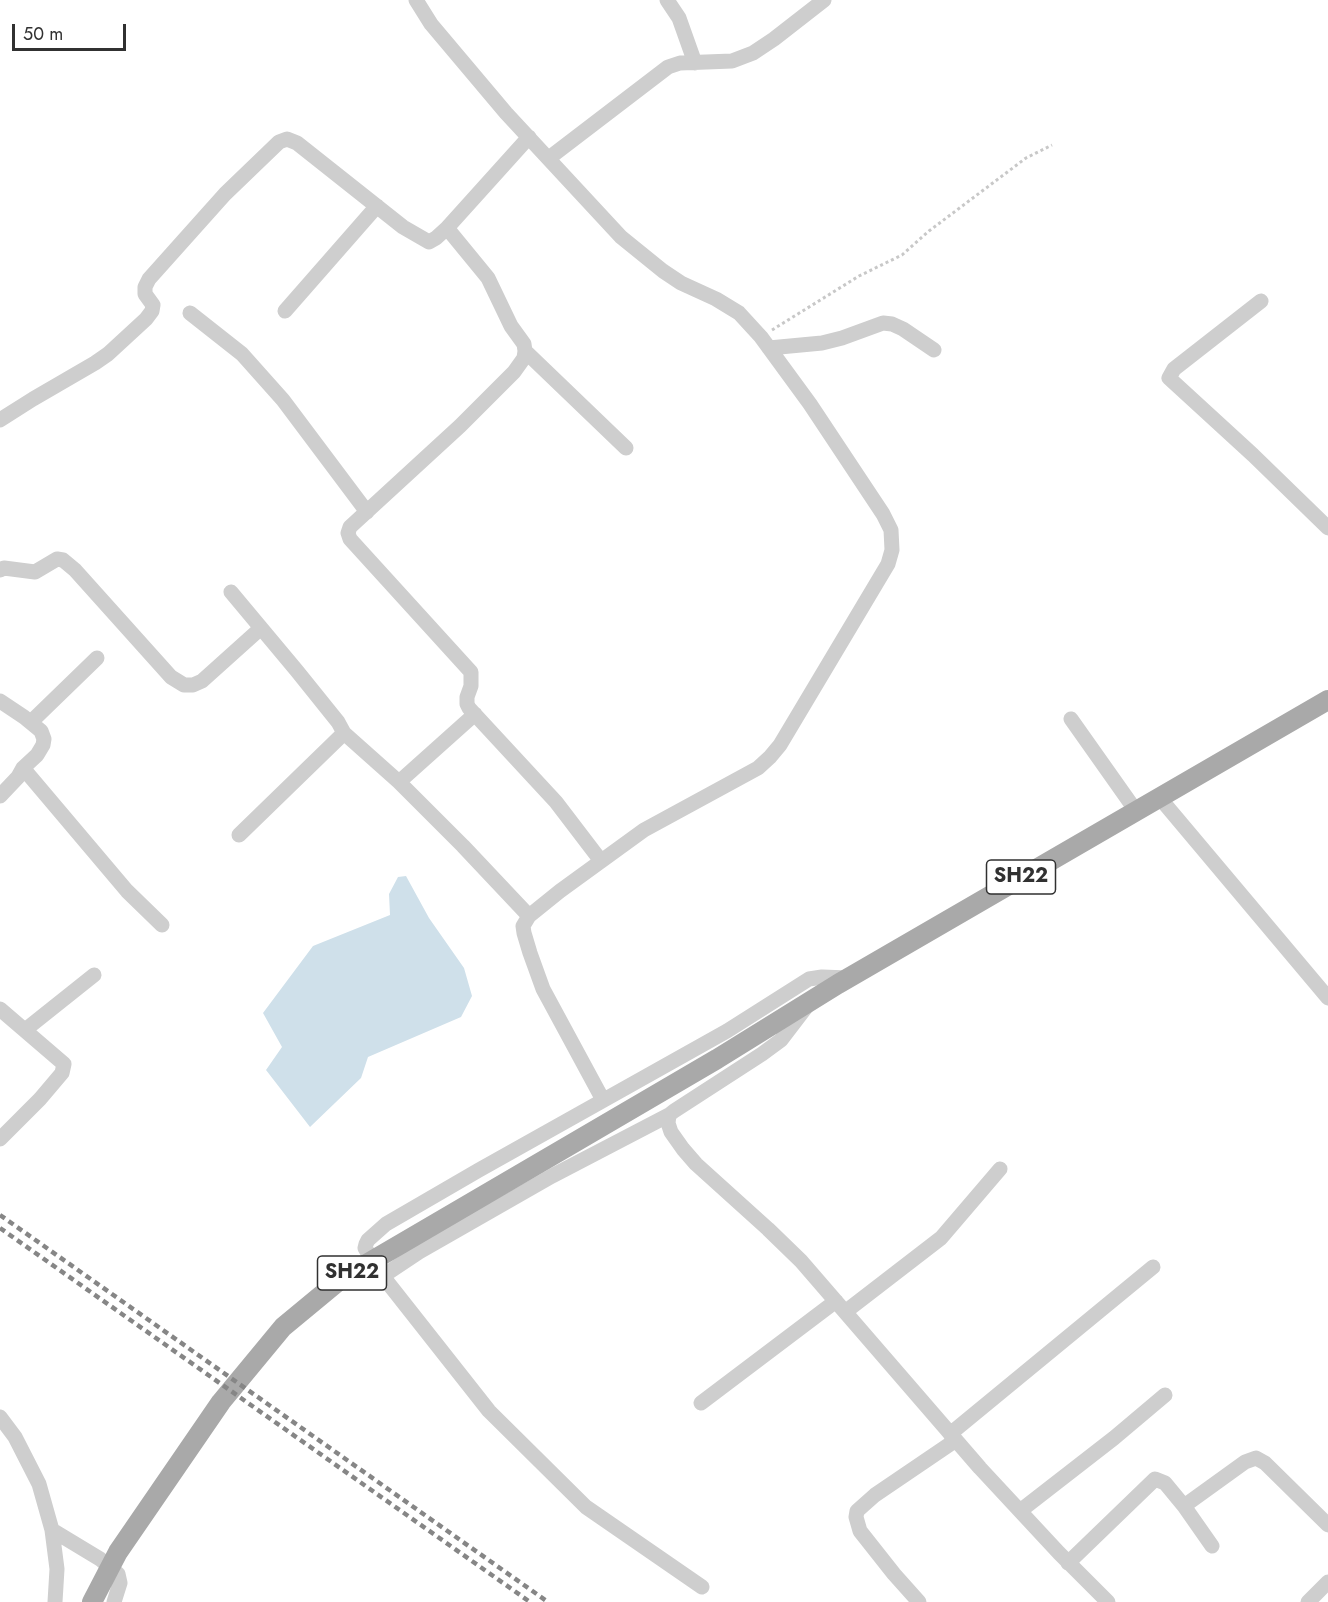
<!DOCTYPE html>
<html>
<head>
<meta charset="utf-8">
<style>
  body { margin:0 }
  #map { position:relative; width:1328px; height:1602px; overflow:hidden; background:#fff; font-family:Jost,sans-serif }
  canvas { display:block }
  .scale { position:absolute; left:12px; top:24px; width:114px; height:27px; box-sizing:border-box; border:3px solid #313131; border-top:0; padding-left:8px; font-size:18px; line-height:21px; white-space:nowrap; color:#313131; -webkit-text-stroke:4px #fff; paint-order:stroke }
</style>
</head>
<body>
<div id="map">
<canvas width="1328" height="1602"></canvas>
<div class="scale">50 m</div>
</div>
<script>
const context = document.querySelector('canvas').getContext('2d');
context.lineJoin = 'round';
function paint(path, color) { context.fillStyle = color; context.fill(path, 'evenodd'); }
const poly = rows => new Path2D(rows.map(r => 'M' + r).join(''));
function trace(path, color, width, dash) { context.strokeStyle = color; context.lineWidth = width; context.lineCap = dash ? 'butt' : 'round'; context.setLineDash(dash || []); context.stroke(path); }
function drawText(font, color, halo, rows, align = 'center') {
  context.font = font + ' Jost,sans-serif'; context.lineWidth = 6; context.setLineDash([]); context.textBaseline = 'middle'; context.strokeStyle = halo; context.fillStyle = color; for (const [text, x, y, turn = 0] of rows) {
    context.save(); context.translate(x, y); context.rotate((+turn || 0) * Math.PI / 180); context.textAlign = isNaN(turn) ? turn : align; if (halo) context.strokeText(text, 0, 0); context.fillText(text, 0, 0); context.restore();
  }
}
const water = poly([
  [406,876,429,918,464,968,472,996,461,1017,368,1057,361,1078,310,1127,266,1070,282,1047,263,1013,313,946,390,915,389,894,398,877]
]);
const path = poly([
  [772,330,859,276,902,255,929,231,1026,158,1052,145]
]);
const minor = poly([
  [416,0,431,24,506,113,621,237,663,271,681,283,716,299,739,313,761,337,810,404,883,514,891,530,892,550,888,564,780,745,770,757,758,768,644,830,560,891,529,916,523,926,524,933,530,953,543,989,603,1100],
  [667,0,679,18,695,63],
  [549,158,668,67,680,63,732,61,753,53,774,39,824,0],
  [447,228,488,278,511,326,524,344,525,351,524,358,514,372,460,426,350,527,348,533,350,539,471,672,471,686,467,697,467,704,469,708,556,802,601,861],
  [1261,301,1174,369,1169,378,1253,455,1328,528],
  [285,311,377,206],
  [190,313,242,354,283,400,367,512],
  [769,348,822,343,842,338,883,323,892,324,903,329,934,350],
  [525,351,626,448],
  [0,420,33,399,95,363,108,354,146,319,152,311,153,305,145,294,145,287,149,279,225,194,279,142,287,139,297,143,403,227,429,242,436,238,447,228,529,137],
  [0,570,4,568,35,572,57,559,63,560,75,570,171,677,184,685,193,685,202,681,261,628],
  [231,592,297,671,338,722,344,733,399,782,463,846,529,916],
  [0,701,24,717,41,731,44,739,43,745,37,755,23,768,18,777,0,796],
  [1071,719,1136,811],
  [31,722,97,658],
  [23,768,127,891,162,925],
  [399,782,475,714],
  [1159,797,1328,998],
  [239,835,344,733],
  [807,1006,781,1040,762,1054,674,1111,669,1115,668,1123,671,1132,683,1149,696,1164,768,1229,801,1261,980,1468,1059,1553,1108,1602],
  [0,1009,64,1064,62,1073,40,1099,0,1139],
  [25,1030,94,975],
  [383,1276,419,1252,552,1176,669,1115],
  [845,1312,941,1238,1000,1169],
  [701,1403,836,1301],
  [0,1417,15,1437,39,1484,52,1530,57,1569,55,1602],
  [950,1434,1153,1267],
  [1184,1506,1245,1462,1256,1458,1265,1463,1328,1525],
  [1020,1511,1114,1438,1165,1395],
  [52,1530,100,1559,118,1574,120,1583,114,1602],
  [1068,1563,1155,1479,1165,1483,1184,1506,1212,1546],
  [702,1587,586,1507,489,1411,381,1274,365,1248,366,1244,368,1240,386,1224,479,1170,727,1031,809,979,822,977,848,978],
  [919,1602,894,1574,860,1531,856,1517,857,1511,875,1495,956,1440],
  [1308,1602,1328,1582]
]);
const major = poly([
  [92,1602,118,1552,221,1402,283,1327,341,1279,717,1059,838,984,1328,700]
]);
const rail = poly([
  [0,1215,548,1602],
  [0,1228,530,1602]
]);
const shields = [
  [1021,877,69],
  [352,1273,69]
];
const shieldNames = [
  ["SH22",1021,877],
  ["SH22",352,1273]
];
paint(water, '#cfe0ea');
trace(path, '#c8c8c8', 3, [3, 3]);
trace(minor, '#cecece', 15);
trace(major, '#a9a9a9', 20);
trace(rail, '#868686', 4.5, [6, 4.5]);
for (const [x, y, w] of shields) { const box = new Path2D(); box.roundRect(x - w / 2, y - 17, w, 34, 4.5); context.fillStyle = '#fff'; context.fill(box); trace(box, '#313131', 1.5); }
drawText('bold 20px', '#313131', null, shieldNames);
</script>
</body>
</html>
